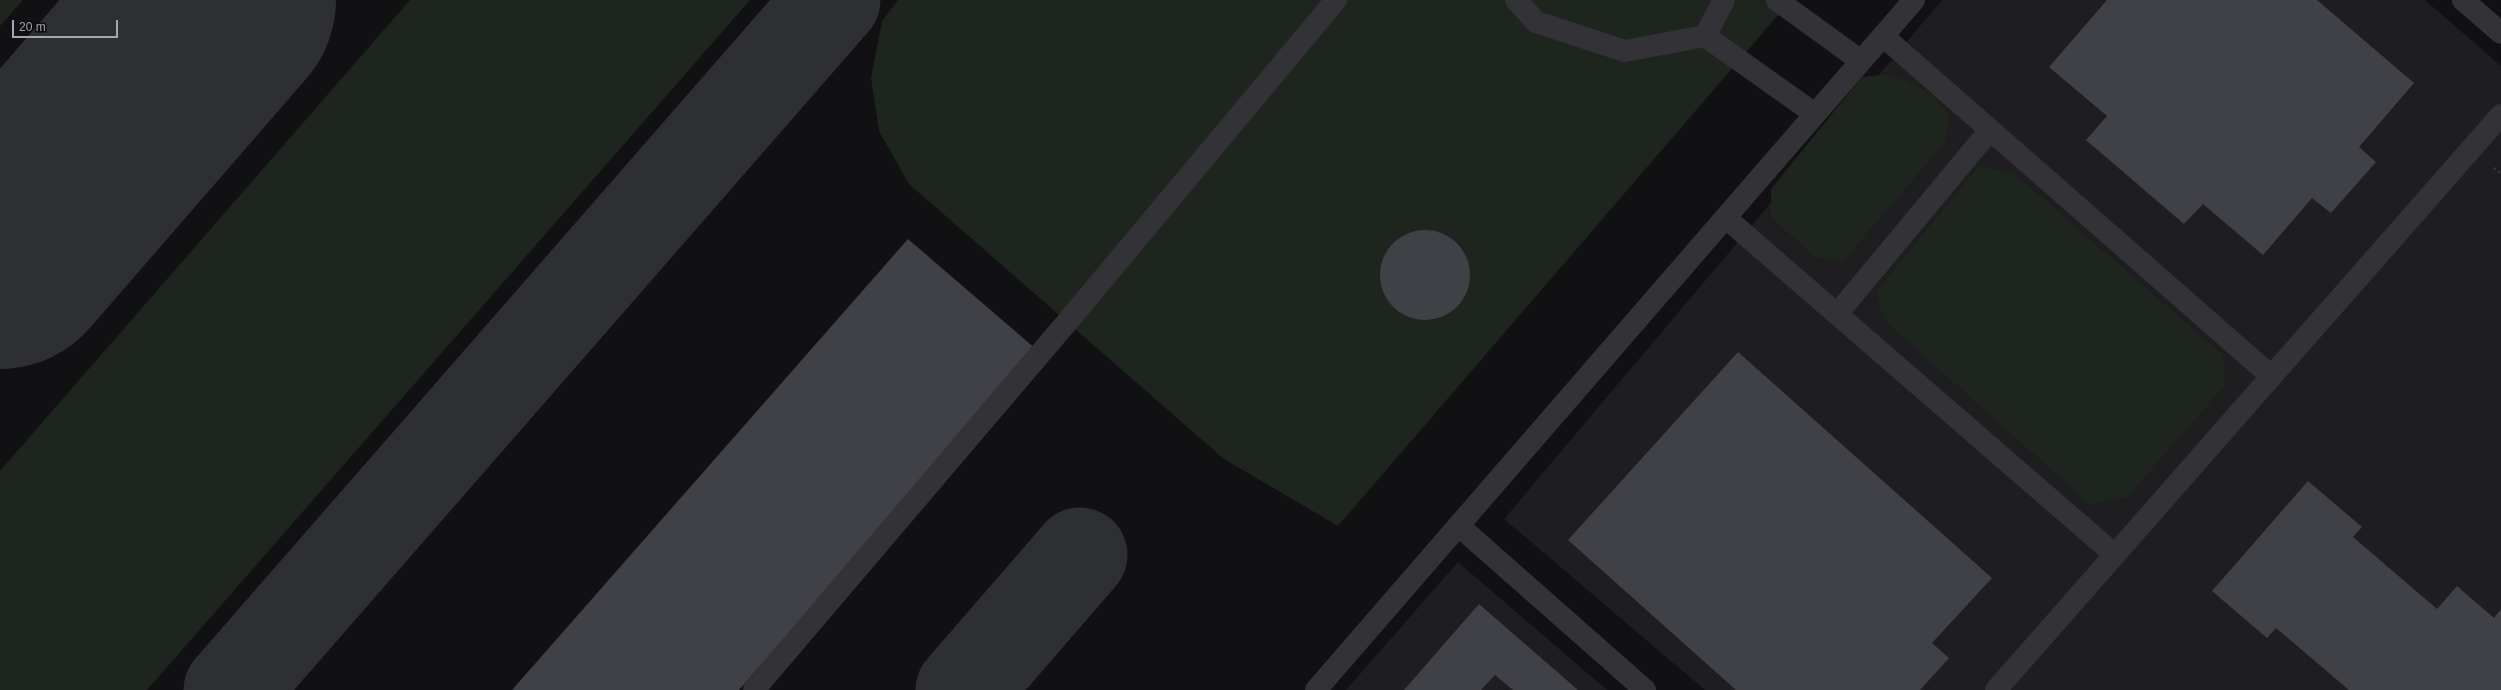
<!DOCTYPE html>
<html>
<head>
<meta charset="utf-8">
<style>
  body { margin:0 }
  #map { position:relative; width:2501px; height:690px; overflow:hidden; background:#111113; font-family:Arial,sans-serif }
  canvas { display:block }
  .scale { position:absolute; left:12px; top:20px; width:106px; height:18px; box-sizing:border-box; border:2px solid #a4a7b2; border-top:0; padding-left:5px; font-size:12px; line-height:14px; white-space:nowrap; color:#a4a7b2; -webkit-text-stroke:3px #0c0c0e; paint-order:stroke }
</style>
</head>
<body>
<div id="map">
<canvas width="2501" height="690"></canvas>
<div class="scale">20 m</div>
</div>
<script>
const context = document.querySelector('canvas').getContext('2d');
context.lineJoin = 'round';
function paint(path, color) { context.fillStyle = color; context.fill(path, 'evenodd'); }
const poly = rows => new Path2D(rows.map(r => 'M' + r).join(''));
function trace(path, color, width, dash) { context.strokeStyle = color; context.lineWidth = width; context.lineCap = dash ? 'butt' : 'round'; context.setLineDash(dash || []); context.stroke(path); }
const built = poly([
  [1942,0,2425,0,2501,66,2501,690,1705,690,1504,519],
  [1458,562,1607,690,1346,690]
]);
const green = poly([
  [0,0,23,0,0,26],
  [410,0,750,0,147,690,0,690,0,471],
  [898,0,1791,0,1338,526,1224,459,909,184,879,131,871,78,882,21],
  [1892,74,1927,90,1949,115,1946,141,1842,262,1815,257,1771,217,1771,189,1862,77],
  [1979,166,2012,172,2223,355,2225,385,2126,498,2090,504,1884,320,1876,292]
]);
const taxiway = poly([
  [231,690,833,0],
  [963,690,1080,555]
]);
const runway = poly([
  [0,250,217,0]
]);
const building = poly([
  [2107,0,2317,0,2414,83,2359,147,2376,162,2331,213,2312,198,2263,255,2203,204,2184,224,2086,140,2107,116,2049,67],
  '1380 275a45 45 0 1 1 90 0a45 45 0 1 1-90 0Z',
  [908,239,1037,350,739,690,512,690],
  [1738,352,1992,578,1932,643,1949,658,1920,690,1736,690,1568,540],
  [2308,481,2362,527,2353,537,2437,609,2457,586,2494,618,2501,609,2501,690,2349,690,2276,628,2267,638,2212,591],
  [1479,604,1578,690,1513,690,1495,675,1481,690,1404,690]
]);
const path = poly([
  [2494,168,2501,174]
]);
const minor = poly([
  [1516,0,1536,22,1625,51,1705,36,1815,114],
  [1777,0,1861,61],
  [2463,0,2501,33],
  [1705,36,1724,0],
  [1883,36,2271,376],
  [1726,218,2115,555],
  [1837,314,1990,130],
  [1459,526,1645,690],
  [754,690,1068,321,1336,0],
  [1316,690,1914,0],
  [1996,690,2501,115]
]);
paint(built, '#1e1d1f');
paint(green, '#1e251f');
trace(taxiway, '#2e2f32', 95);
trace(runway, '#2e2f32', 238);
paint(building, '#404146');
trace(path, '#393a3e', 2.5, [2, 3]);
trace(minor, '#333337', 22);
</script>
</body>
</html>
